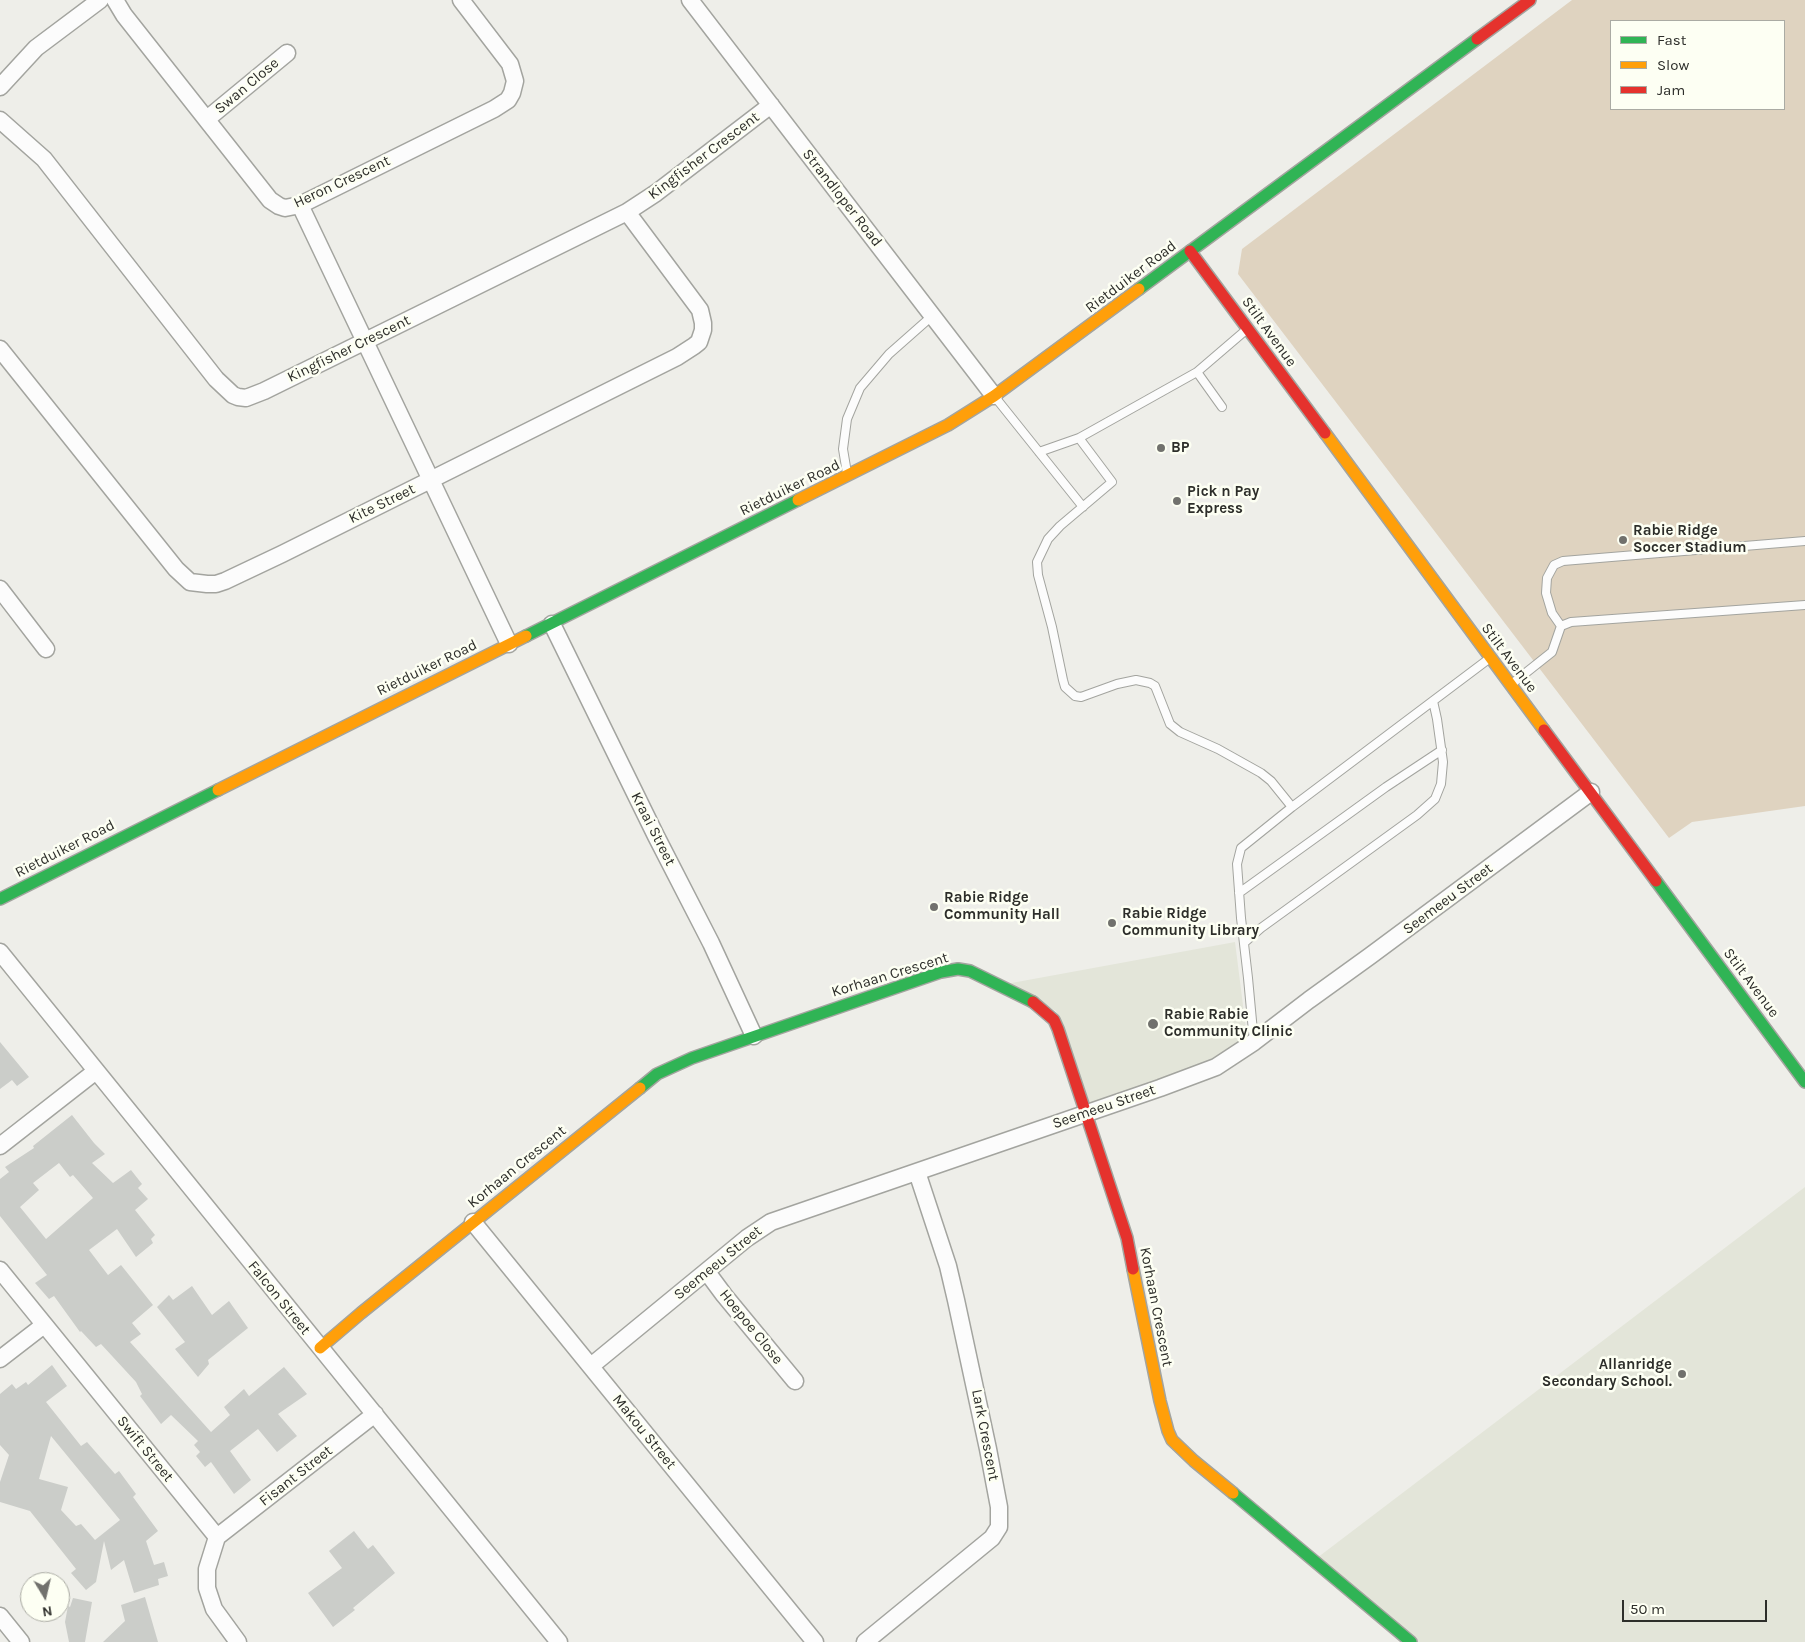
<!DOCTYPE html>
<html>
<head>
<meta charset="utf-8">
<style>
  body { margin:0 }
  #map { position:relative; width:1805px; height:1642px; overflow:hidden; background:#eeeee9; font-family:Karla,sans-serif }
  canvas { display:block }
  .legend { position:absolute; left:1610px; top:20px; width:175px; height:90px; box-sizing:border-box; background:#fdfff3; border:1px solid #aaaba3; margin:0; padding:6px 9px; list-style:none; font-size:15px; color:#2d2e2a }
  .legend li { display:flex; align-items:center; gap:10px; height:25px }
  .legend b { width:25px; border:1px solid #aaaba3 }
  .north { position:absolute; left:20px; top:1572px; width:50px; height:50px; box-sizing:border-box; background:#fdfff3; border:1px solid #aaaba3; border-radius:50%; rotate:171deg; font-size:14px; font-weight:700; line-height:20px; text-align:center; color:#2d2e2a }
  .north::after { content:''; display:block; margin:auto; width:18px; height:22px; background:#71716d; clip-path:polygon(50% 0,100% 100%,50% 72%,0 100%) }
  .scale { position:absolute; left:1622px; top:1600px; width:145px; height:22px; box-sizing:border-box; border:2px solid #2d2e2a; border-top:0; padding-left:6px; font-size:15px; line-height:18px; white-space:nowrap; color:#2d2e2a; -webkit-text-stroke:4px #fdfff3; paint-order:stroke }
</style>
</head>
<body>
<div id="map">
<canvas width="1805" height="1642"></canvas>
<ul class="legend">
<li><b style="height:6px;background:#30b455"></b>Fast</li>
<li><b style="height:6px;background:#ff9f0a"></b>Slow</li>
<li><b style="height:6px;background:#e5322d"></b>Jam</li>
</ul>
<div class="north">N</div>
<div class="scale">50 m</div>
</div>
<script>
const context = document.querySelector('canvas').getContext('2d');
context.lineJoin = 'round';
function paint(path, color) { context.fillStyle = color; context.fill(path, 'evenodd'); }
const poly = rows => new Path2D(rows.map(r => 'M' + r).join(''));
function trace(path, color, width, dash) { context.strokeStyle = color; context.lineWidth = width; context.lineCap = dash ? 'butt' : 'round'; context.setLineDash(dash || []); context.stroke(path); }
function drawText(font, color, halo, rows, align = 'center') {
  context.font = font + ' Karla,sans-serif'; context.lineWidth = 5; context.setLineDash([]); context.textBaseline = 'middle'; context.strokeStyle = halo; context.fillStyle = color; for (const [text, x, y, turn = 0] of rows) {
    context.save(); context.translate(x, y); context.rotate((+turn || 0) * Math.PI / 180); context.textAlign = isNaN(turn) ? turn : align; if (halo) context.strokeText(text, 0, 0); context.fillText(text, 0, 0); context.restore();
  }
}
const built = poly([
  [1235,942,1247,1037,1209,1063,1089,1105,1056,1011,1006,984],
  [1805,1187,1805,1642,1411,1642,1313,1561]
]);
const green = poly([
  [1572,0,1805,0,1805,806,1692,822,1669,838,1238,274,1242,249],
  [1611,21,1784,21,1784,109,1611,109]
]);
const building = poly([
  [0,1042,29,1077,17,1086,12,1080,0,1089],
  [72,1115,94,1143,105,1154,92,1163,113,1183,131,1170,142,1184,138,1188,148,1199,135,1210,155,1235,151,1239,153,1243,136,1257,117,1229,89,1250,108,1275,121,1265,153,1305,132,1323,141,1334,130,1342,211,1432,230,1415,224,1407,244,1389,249,1396,284,1367,307,1394,278,1414,297,1436,277,1452,258,1429,230,1451,251,1480,234,1494,211,1462,205,1467,196,1456,200,1452,194,1445,198,1441,171,1415,161,1424,140,1396,142,1394,136,1382,101,1344,96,1347,81,1331,80,1332,54,1296,49,1299,35,1283,47,1275,0,1216,0,1179,9,1172,5,1167,34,1148,33,1146],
  [59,1163,70,1177,73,1175,93,1198,46,1239,20,1207,39,1190,33,1183],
  [192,1286,212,1315,229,1301,248,1328,208,1360,209,1364,198,1377,175,1349,185,1342,157,1307,169,1295,173,1300],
  [52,1365,67,1386,46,1402,81,1446,87,1442,115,1474,119,1471,136,1494,133,1497,158,1531,146,1541,154,1565,164,1562,168,1576,158,1579,159,1585,134,1593,124,1560,111,1570,104,1541,96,1582,86,1590,71,1573,76,1569,30,1511,0,1502,0,1482,9,1455,0,1445,0,1394,12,1384,16,1389,26,1382,28,1385],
  [51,1436,120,1520,95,1540,81,1524,76,1526,61,1510,68,1487,39,1479],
  [354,1531,368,1549,373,1545,395,1573,353,1608,355,1610,333,1627,308,1593,342,1568,329,1551],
  [145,1597,158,1642,103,1642,125,1621,121,1605],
  [73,1598,92,1602,85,1642,69,1642,65,1622,68,1606,70,1607]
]);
const lane = poly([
  [1197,372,1222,407],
  [995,397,1083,507],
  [1079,438,1112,482,1060,526,1048,539,1037,562,1038,575,1052,627,1063,680,1065,687,1075,696,1081,697,1117,684,1136,680,1150,683,1155,686,1157,691,1170,724,1180,732,1218,749,1261,773,1271,781,1292,807],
  [1039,452,1079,438,1197,372,1246,330],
  [847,473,843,449,847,419,860,388,889,354,932,316],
  [1561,626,1552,613,1546,593,1547,578,1554,565,1563,561,1805,541],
  [1513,683,1552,652,1561,626,1571,622,1805,605],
  [1239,893,1386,787,1442,750],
  [1245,942,1261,928,1417,815,1435,799,1441,784,1443,762,1437,719,1433,701],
  [1254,1042,1248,978,1241,918,1237,864,1241,848,1292,807,1490,658]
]);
const street = poly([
  [115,0,124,15,270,200,279,206,285,208,300,205,494,109,508,100,512,93,515,81,510,64,461,0],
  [690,0,994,396],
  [0,87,36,48,100,0],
  [207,119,287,53],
  [0,120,44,159,216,379,233,395,238,397,246,398,264,391,627,212,656,193,771,105],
  [300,205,509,644],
  [0,349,176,569,190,582,207,584,216,584,225,581,282,554,677,357,694,346,699,342,703,330,703,323,700,310,627,212],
  [0,589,46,649],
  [552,624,656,836,711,943,754,1036],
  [0,952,559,1642],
  [0,1146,96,1071],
  [473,1222,815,1642],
  [0,1270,217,1537],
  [707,1272,724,1295,795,1381],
  [0,1359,44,1325],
  [591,1366,747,1238,771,1222,1160,1088,1216,1067,1254,1042,1309,1000,1370,956,1591,792],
  [217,1537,375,1414],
  [217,1537,207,1569,207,1588,214,1609,238,1642],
  [0,1616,21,1642],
  [865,1642,981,1547,992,1538,999,1527,999,1507,988,1449,956,1300,948,1266,917,1172]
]);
const fast = poly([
  [1139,289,1477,39],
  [526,636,798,500],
  [1656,881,1805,1082],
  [0,899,218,790],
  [640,1088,657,1074,692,1058,941,972,958,969,970,971,1033,1002],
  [1233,1493,1411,1642]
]);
const slow = poly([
  [1325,433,1544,730],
  [798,500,948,425,994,396,1139,289],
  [218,790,526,636],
  [1133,1269,1160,1401,1168,1431,1172,1440,1194,1461,1233,1493],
  [320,1348,361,1313,640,1088]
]);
const jam = poly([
  [1477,39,1530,0],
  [1190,251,1325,433],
  [1544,730,1656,881],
  [1033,1002,1054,1020,1058,1029,1127,1238,1133,1269]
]);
const markers = [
  [1161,448,5,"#71716d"],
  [1177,501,5,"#71716d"],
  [1623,540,5,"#71716d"],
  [934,907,5,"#71716d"],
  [1112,923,5,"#71716d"],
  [1153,1024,6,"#71716d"],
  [1682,1374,5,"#71716d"]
];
const streetNames = [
  ["Swan Close",247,86,-40],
  ["Kingfisher Crescent",704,156,-37],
  ["Heron Crescent",342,182,-25],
  ["Strandloper Road",842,198,52],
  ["Rietduiker Road",1131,277,-37],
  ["Stilt Avenue",1269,332,54],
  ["Kingfisher Crescent",349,349,-26],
  ["Rietduiker Road",790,488,-26],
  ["Kite Street",382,504,-26],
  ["Stilt Avenue",1509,658,53],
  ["Rietduiker Road",427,668,-26],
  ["Kraai Street",653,829,63],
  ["Rietduiker Road",65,849,-27],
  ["Seemeeu Street",1448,899,-37],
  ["Korhaan Crescent",890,975,-17],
  ["Stilt Avenue",1751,983,53],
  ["Seemeeu Street",1104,1107,-19],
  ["Korhaan Crescent",517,1167,-39],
  ["Seemeeu Street",718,1263,-39],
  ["Falcon Street",279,1298,51],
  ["Korhaan Crescent",1156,1307,79],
  ["Hoepoe Close",751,1327,51],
  ["Makou Street",644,1432,51],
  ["Lark Crescent",985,1435,79],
  ["Swift Street",145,1449,51],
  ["Fisant Street",296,1476,-38]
];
const poiNames = [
  ["BP",1171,448],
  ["Pick n Pay",1187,492],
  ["Express",1187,509],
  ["Rabie Ridge",1633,531],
  ["Soccer Stadium",1633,548],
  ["Rabie Ridge",944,898],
  ["Community Hall",944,915],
  ["Rabie Ridge",1122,914],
  ["Community Library",1122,931],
  ["Rabie Rabie",1164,1015],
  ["Community Clinic",1164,1032],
  ["Allanridge",1672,1365,"right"],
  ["Secondary School.",1672,1382,"right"]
];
paint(built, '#e3e5d9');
paint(green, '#dfd3c0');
paint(building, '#cbcdc9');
trace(lane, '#a3a49f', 10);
trace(street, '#a3a49f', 19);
trace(fast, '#a3a49f', 14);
trace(slow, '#a3a49f', 14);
trace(jam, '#a3a49f', 14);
trace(lane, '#fcfcfc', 8);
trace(street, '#fcfcfc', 16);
trace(fast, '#30b455', 11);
trace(slow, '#ff9f0a', 11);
trace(jam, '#e5322d', 11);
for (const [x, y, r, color] of markers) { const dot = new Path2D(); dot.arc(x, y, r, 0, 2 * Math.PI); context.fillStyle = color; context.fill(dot); trace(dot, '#fdfff3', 2); }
drawText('15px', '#2d2e2a', '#fdfff3', streetNames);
drawText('bold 15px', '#2d2e2a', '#fdfff3', poiNames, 'left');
</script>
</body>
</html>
